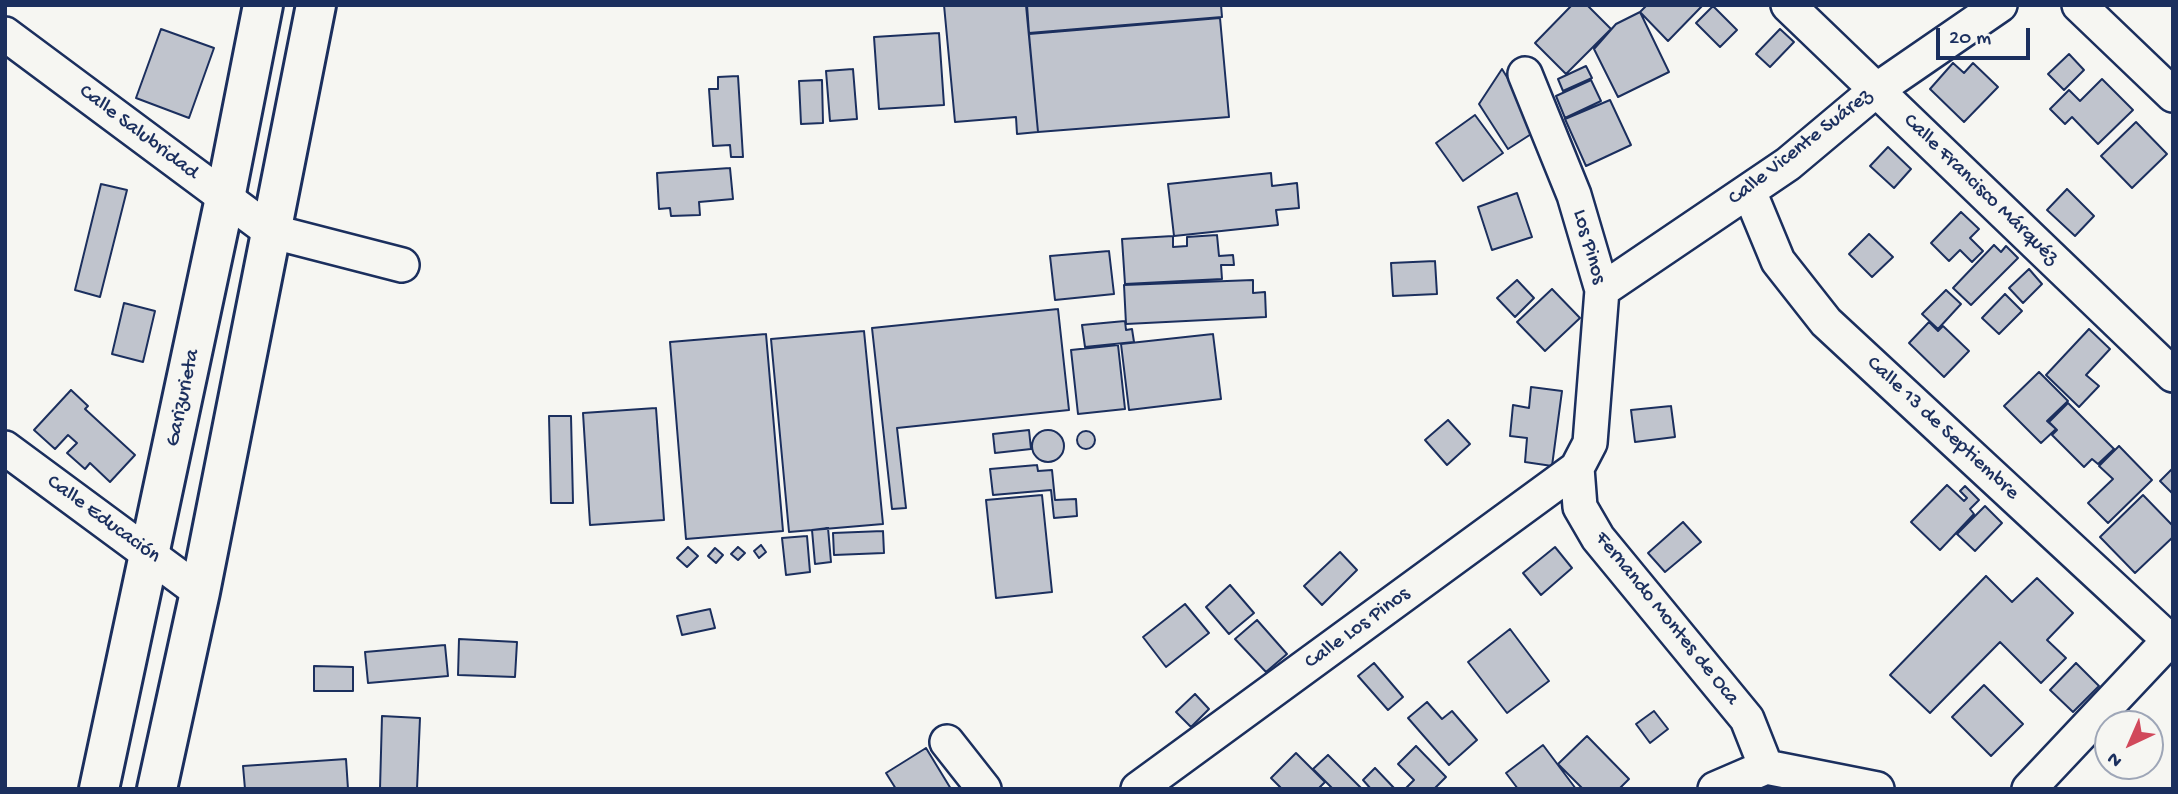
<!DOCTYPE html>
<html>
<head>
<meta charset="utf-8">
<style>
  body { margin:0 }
  #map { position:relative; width:2178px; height:794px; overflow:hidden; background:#f6f6f2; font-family:"Gochi Hand",sans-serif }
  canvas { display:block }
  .frame { position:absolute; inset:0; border:7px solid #1b2f5e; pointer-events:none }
  .north { position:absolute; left:2094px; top:710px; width:70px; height:70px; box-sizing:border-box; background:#f6f6f2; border:2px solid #9ea6b7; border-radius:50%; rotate:224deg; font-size:19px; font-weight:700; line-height:28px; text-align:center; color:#1b2f5e }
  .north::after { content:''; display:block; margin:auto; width:24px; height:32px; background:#d1495b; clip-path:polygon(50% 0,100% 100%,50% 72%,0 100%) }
  .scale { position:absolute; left:1936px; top:28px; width:94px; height:32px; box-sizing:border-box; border:4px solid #1b2f5e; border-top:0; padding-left:9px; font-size:21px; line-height:24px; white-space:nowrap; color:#1b2f5e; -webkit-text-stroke:5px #f6f6f2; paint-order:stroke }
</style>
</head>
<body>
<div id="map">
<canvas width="2178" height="794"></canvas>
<div class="frame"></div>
<div class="north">N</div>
<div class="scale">20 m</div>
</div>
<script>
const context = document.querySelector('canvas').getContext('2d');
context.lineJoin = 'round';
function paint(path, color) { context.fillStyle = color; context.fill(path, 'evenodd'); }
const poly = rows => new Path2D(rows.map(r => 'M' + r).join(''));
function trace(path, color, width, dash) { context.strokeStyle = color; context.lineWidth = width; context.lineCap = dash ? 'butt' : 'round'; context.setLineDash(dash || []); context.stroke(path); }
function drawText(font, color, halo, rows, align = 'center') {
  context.font = font + ' "Gochi Hand",sans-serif'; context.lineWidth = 5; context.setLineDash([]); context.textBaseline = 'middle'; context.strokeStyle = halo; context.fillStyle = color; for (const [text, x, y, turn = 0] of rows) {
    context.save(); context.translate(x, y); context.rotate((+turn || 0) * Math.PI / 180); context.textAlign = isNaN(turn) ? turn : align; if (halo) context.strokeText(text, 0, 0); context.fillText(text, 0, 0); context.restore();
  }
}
const building = poly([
  [944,5,1026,5,1038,132,1017,134,1016,117,955,122,944,5],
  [1027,5,1221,5,1222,17,1029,33,1027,5],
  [1572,5,1587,5,1611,29,1566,74,1535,43,1572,5],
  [1647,5,1703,5,1668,41,1640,12,1647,5],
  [1713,6,1737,30,1720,47,1696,23,1713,6],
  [1640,12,1669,72,1618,97,1594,49,1616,24,1640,12],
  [1220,18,1229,117,1038,132,1029,34,1220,18],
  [161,29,214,48,189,118,136,98,161,29],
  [1780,29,1794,42,1770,67,1756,54,1780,29],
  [939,33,944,105,879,109,874,37,939,33],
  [2069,54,2084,70,2064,90,2048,74,2069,54],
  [1953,63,1964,73,1973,63,1998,87,1964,122,1930,89,1953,63],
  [1586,66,1592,78,1563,91,1558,79,1586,66],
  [853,69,857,119,830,121,826,71,853,69],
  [1502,69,1539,129,1508,149,1479,104,1502,69],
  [738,76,743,157,731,157,730,145,713,146,709,89,718,89,718,77,738,76],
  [2102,79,2133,110,2098,144,2072,117,2065,124,2050,109,2069,90,2080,101,2102,79],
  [822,80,823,123,801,124,799,81,822,80],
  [1591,80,1601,101,1565,118,1556,96,1591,80],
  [1610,100,1631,145,1586,166,1565,119,1610,100],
  [1475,115,1503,153,1463,181,1436,143,1475,115],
  [2136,122,2167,154,2132,188,2101,156,2136,122],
  [1888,147,1911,169,1894,188,1870,166,1888,147],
  [730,168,733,199,699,202,700,215,671,216,670,208,659,209,657,173,730,168],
  [1271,173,1272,186,1297,183,1299,208,1276,210,1278,225,1174,236,1168,184,1271,173],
  [101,184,127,190,100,297,75,290,101,184],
  [2067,189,2094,216,2075,236,2047,210,2067,189],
  [1517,193,1532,237,1492,250,1478,207,1517,193],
  [1961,212,1979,229,1970,238,1983,251,1972,262,1960,250,1949,261,1931,243,1961,212],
  [1869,234,1893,257,1872,277,1849,254,1869,234],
  [1217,235,1219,256,1233,255,1234,265,1221,265,1222,279,1125,284,1122,239,1173,236,1173,247,1187,246,1187,237,1217,235],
  [1994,245,2001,252,2006,246,2018,258,1971,305,1953,288,1994,245],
  [1109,251,1114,294,1055,300,1050,256,1109,251],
  [1435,261,1437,294,1393,296,1391,263,1435,261],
  [2029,269,2042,284,2023,303,2009,288,2029,269],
  [1253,280,1253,293,1265,292,1266,317,1126,324,1124,285,1253,280],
  [1517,280,1534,298,1515,317,1497,298,1517,280],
  [1552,289,1580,318,1545,351,1517,322,1552,289],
  [1946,290,1961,304,1938,329,1922,314,1946,290],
  [2005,294,2022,311,1999,334,1982,318,2005,294],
  [124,303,155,311,143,362,112,354,124,303],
  [1058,309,1069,410,897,428,906,508,892,509,872,328,1058,309],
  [1125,321,1126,330,1132,329,1134,342,1085,347,1082,325,1125,321],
  [1929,322,1938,331,1943,326,1969,351,1944,377,1909,343,1929,322],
  [2089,329,2110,349,2086,375,2099,386,2079,407,2046,375,2089,329],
  [864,331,883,524,789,532,771,339,864,331],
  [766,334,783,531,686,539,670,342,766,334],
  [1213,334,1221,399,1129,410,1121,344,1213,334],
  [1118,345,1125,409,1078,414,1071,350,1118,345],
  [2039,372,2068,401,2047,421,2056,429,2041,443,2004,406,2039,372],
  [1531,387,1562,391,1552,466,1525,462,1527,438,1510,436,1513,405,1529,408,1531,387],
  [71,390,88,406,85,409,135,455,110,482,90,463,85,469,67,453,77,443,68,435,55,449,34,430,71,390],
  [2068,403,2114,449,2098,464,2092,459,2084,467,2052,435,2057,430,2049,422,2068,403],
  [1671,406,1675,437,1635,442,1631,410,1671,406],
  [656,408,664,520,590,525,583,413,656,408],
  [549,416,571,416,573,503,551,503,549,416],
  [1448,420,1470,444,1447,465,1425,440,1448,420],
  [1029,430,1031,449,995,453,993,434,1029,430],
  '1032 446a16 16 0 1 1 32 0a16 16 0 1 1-32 0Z',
  '1077 440a9 9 0 1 1 18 0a9 9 0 1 1-18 0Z',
  [2119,446,2152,480,2108,523,2088,503,2113,479,2099,466,2119,446],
  [1037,465,1038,471,1052,470,1055,500,1076,499,1077,516,1054,518,1051,490,993,495,990,469,1037,465],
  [2172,469,2173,470,2173,494,2160,481,2172,469],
  [1947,485,1964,501,1967,498,1960,491,1965,486,1979,500,1970,509,1974,514,1940,550,1911,522,1947,485],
  [1042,495,1052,592,996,598,986,500,1042,495],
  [2143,495,2173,526,2173,537,2135,573,2100,537,2143,495],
  [1985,506,2002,523,1975,551,1957,534,1985,506],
  [1683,522,1701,542,1665,572,1648,553,1683,522],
  [828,528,831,562,815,564,812,530,828,528],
  [883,531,884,553,834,555,833,533,883,531],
  [807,536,810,572,786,575,782,538,807,536],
  [761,545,766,552,759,558,754,551,761,545],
  [688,547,698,556,687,567,677,558,688,547],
  [738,547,745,553,738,560,731,554,738,547],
  [1555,547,1572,568,1541,595,1523,573,1555,547],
  [715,548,723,555,716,563,708,556,715,548],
  [1340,552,1357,570,1322,605,1304,586,1340,552],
  [1986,576,2012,602,2037,578,2073,613,2047,640,2066,658,2041,683,2000,642,1930,713,1890,675,1986,576],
  [1230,585,1254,613,1229,634,1206,607,1230,585],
  [1185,604,1209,633,1166,667,1143,637,1185,604],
  [710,609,715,628,682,635,677,616,710,609],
  [1257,620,1287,654,1266,672,1235,639,1257,620],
  [1510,629,1549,681,1507,713,1468,662,1510,629],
  [459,639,517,642,515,677,458,675,459,639],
  [445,645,448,676,368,683,365,652,445,645],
  [1374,663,1403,697,1388,710,1358,676,1374,663],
  [2076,663,2099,686,2073,712,2050,690,2076,663],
  [314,666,353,667,353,691,314,691,314,666],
  [1984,685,2023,724,1991,756,1952,717,1984,685],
  [1195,694,1209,709,1191,727,1176,712,1195,694],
  [1427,702,1442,719,1452,711,1477,740,1449,765,1408,718,1427,702],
  [1654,711,1668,729,1650,743,1636,724,1654,711],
  [382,716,420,718,417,789,380,789,382,716],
  [1587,736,1629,779,1619,789,1583,789,1558,764,1587,736],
  [1543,745,1576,789,1518,789,1506,773,1543,745],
  [1416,746,1446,777,1434,789,1405,789,1414,780,1398,764,1416,746],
  [926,748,951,789,896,789,886,773,926,748],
  [1296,753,1325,782,1318,789,1282,789,1271,778,1296,753],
  [1328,755,1362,789,1333,789,1313,769,1328,755],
  [346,759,348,789,245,789,243,766,346,759],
  [1375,768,1395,789,1371,789,1363,780,1375,768]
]);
const minor = poly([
  [1788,5,2173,375],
  [2079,5,2173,95],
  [5,34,270,231,402,265],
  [1749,191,1778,261,1826,322,2169,640],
  [1602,290,1788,164,1875,91,2000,5],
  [5,448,200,592],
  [1577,468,1580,507,1598,538,1747,719,1766,767],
  [947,742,984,789],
  [1766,767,1877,789],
  [1138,789,1577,468,1590,443,1602,290,1574,195,1525,74],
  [1715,789,1766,767],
  [2029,789,2173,636]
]);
const major = poly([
  [99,789,225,198,263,5],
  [157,789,200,592,316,5]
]);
const streetNames = [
  ["Calle Salubridad",138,133,37],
  ["Calle Vicente Suárez",1801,148,-38],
  ["Calle Francisco Márquéz",1980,190,44],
  ["Los Pinos",1588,247,74],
  ["Garizurieta",184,398,-78],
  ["Calle 13 de Septiembre",1942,429,43],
  ["Calle Educación",103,520,36],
  ["Fernando Montes de Oca",1666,619,51],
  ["Calle Los Pinos",1358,629,-36]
];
paint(building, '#c0c4cd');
trace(building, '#1b2f5e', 2);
trace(minor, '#1b2f5e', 38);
trace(major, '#1b2f5e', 44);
trace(minor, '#f6f6f2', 33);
trace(major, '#f6f6f2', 38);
drawText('21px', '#1b2f5e', '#f6f6f2', streetNames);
</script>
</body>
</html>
